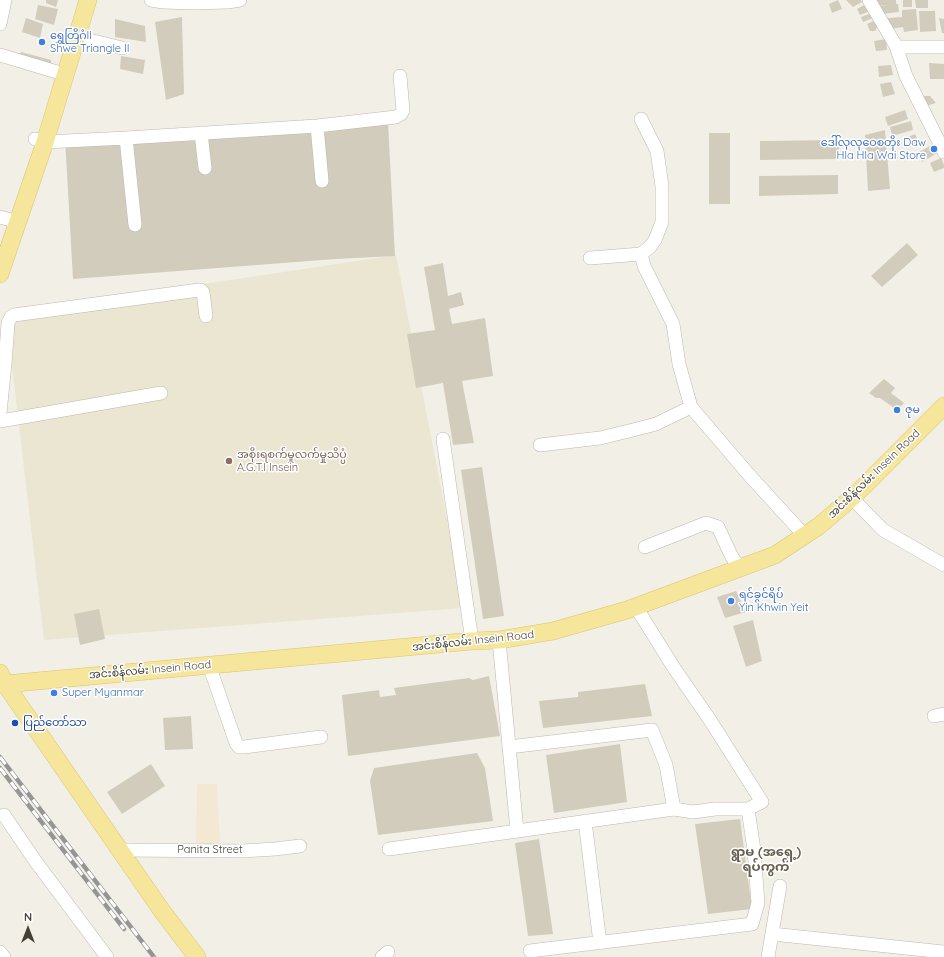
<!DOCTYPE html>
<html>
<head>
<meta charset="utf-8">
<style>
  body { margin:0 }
  #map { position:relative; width:944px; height:957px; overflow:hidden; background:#f2f0e6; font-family:Quicksand,sans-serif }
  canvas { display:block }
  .north { position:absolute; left:8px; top:909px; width:40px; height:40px; -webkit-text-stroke:3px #fff; paint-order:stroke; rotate:0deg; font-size:11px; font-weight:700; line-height:16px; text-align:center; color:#444036 }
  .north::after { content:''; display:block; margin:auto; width:14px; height:18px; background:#444036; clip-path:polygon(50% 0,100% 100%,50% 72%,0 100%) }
</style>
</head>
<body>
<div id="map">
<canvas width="944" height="957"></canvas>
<div class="north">N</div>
</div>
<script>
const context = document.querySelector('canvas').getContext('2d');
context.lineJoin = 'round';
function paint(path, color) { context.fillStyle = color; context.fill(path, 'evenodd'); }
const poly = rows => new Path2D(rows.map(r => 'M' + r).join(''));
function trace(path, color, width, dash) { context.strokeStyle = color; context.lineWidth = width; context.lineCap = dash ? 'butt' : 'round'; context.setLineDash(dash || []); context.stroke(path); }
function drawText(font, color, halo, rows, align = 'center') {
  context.font = font + ' Quicksand,"Noto Sans Myanmar",sans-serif'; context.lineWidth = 3; context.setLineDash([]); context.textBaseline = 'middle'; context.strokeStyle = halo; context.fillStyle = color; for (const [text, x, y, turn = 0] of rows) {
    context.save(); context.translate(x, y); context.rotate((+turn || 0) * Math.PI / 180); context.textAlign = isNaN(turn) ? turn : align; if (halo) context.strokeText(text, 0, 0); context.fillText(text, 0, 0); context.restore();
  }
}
const commercial = poly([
  [197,784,217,784,220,844,196,844]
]);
const education = poly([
  [396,255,464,608,44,640,6,314]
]);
const building = poly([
  [46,0,58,0,56,7,46,3],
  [838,0,842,9,832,13,829,4],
  [846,0,861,0,862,2,853,7],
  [876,0,896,0,896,4,898,4,899,12,881,14,880,6,887,5,877,6],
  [903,0,912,0,912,7,903,7],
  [915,0,928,0,928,8,916,8],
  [38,5,58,9,54,25,35,19],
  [864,5,868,12,860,15,857,9],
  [916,9,918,30,904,32,903,27,890,29,888,18,902,17,902,10],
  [919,11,935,11,936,31,920,32],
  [869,14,873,18,863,22,861,17],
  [182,17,184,94,166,100,155,22],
  [26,18,43,24,40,38,22,32],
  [939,18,944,19,944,33,942,33],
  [115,19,145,26,146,42,115,37],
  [876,20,879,24,875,31,870,31,867,24],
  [886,39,887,50,876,51,874,41],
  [21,52,51,60,51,65,18,59],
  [121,56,145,60,143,74,120,69],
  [929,63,944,64,944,79,930,79],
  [891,65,893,75,879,77,878,66],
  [891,82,895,94,883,97,880,84],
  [921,96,930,96,936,103,926,106],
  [905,110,908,119,888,126,885,117],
  [911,121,913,130,892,136,890,127],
  [388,122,395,256,336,259,73,279,65,138],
  [885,130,890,189,868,191,865,135],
  [709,133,730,133,730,204,709,204],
  [915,134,920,144,913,147,908,137],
  [839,140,839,159,760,160,760,141],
  [934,144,939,152,922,162,917,153],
  [941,158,944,165,944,168,934,172,930,163],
  [838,175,838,194,759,196,759,176],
  [907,243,918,255,882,287,871,276],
  [443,263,448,296,461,292,464,305,449,309,452,324,485,318,493,376,462,381,474,443,453,445,443,383,416,388,407,334,435,330,424,267],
  [884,379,895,388,891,393,904,403,897,410,880,398,876,398,869,393],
  [482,467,504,616,483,619,461,470],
  [736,591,746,612,725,618,717,597],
  [99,609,105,639,80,645,74,614],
  [753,620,762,661,746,667,733,626],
  [489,676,500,736,348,756,342,695,379,690,380,697,396,695,394,688,469,678,473,680],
  [645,684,652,716,543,728,539,701,578,697,578,692],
  [191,716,193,749,165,750,163,718],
  [620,744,627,802,554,813,546,755],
  [477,753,485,768,493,821,378,835,370,781,374,768],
  [151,764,165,786,122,814,107,792],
  [740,819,752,909,708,914,695,824],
  [539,839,553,934,528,936,515,843]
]);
const minor = poly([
  [151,0,163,2,193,3,228,2,240,0],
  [869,0,896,46,906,76,944,152],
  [0,24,5,0],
  [77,37,122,48],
  [896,47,944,47],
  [0,55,57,72,65,75],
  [641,119,657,151,662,186,662,222,655,240,650,247,641,254,644,266,673,324,679,364,691,407,750,476,804,535],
  [317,126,322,181],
  [201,133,205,168],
  [126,138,135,225],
  [35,139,45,142,126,138,317,126,396,117,401,114,403,110,400,76],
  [0,217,18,222],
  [590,258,641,254],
  [0,364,5,364,8,323,11,317,14,315,199,290,201,290,203,292,206,316],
  [0,413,5,364],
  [0,421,161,393],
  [443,439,472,641],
  [540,445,600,438,633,430,656,424,691,407],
  [852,498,883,530,944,565],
  [645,547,706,523,718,527,731,555,739,568],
  [499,640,517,831],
  [209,665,236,743,239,747,244,747,321,737],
  [934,716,944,714],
  [509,747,652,730,666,765,674,809,693,812,715,809,748,809,762,802,710,720,674,668,636,607],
  [4,815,36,862,107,957],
  [585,821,600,943],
  [389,849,674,809],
  [120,850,242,851,275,849,300,846],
  [772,934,944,952],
  [530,951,752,924,758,903,754,850,748,809],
  [0,952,4,957],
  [382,957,388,952],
  [768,957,780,886]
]);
const major = poly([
  [0,274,45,142,88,0],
  [0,673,5,684,162,911,197,957],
  [5,684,472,641,499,640,553,631,627,610,775,555,819,526,855,495,944,406]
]);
const rail = poly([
  [0,757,154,957],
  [0,768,124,929]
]);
const markers = [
  [42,42,4,"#3f7fe0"],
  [934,149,4,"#3f7fe0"],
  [897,410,4,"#3f7fe0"],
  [229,461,4,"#8d6e63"],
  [731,601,4,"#3f7fe0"],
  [54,693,4,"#3f7fe0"],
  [15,723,4,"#1a4fb4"]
];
const shopNames = [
  ["ရွှေတြိဂံII",50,36],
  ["Shwe Triangle II",50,49],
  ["ဒေါ်လှလှဝေစတိုး Daw",926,143,"right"],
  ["Hla Hla Wai Store",926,156,"right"],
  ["ဇုမ",905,410],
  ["ရင်ခွင်ရိပ်",739,595],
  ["Yin Khwin Yeit",739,608],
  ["Super Myanmar",62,693]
];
const educationNames = [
  ["အစိုးရစက်မှုလက်မှုသိပ္ပံ",237,455],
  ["A.G.T.I Insein",237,468]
];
const streetNames = [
  ["အင်းစိန်လမ်း Insein Road",874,474,-44],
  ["အင်းစိန်လမ်း Insein Road",473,641,-6],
  ["အင်းစိန်လမ်း Insein Road",150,670,-5],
  ["Panita Street",210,850]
];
const transitNames = [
  ["ပြည်တော်သာ",23,723]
];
const quarterNames = [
  ["ရွာမ (အရှေ့)",766,852],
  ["ရပ်ကွက်",766,867]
];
paint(commercial, '#f2e8d3');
paint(education, '#eae6d1');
paint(building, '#d2ccbd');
trace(minor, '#bcb8aa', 14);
trace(major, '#dac46d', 18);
trace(minor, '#fff', 13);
trace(major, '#f6e69b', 17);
trace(rail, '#959595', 4.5);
trace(rail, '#fff', 3, [9]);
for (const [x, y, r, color] of markers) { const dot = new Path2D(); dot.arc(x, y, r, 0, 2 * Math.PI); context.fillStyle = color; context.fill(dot); trace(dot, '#fff', 1.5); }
drawText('11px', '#366cbe', '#fff', shopNames, 'left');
drawText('11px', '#785e54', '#fff', educationNames, 'left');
drawText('11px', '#444036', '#fff', streetNames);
drawText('11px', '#164399', '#fff', transitNames, 'left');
drawText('bold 13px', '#665f4e', '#fff', quarterNames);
</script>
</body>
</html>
